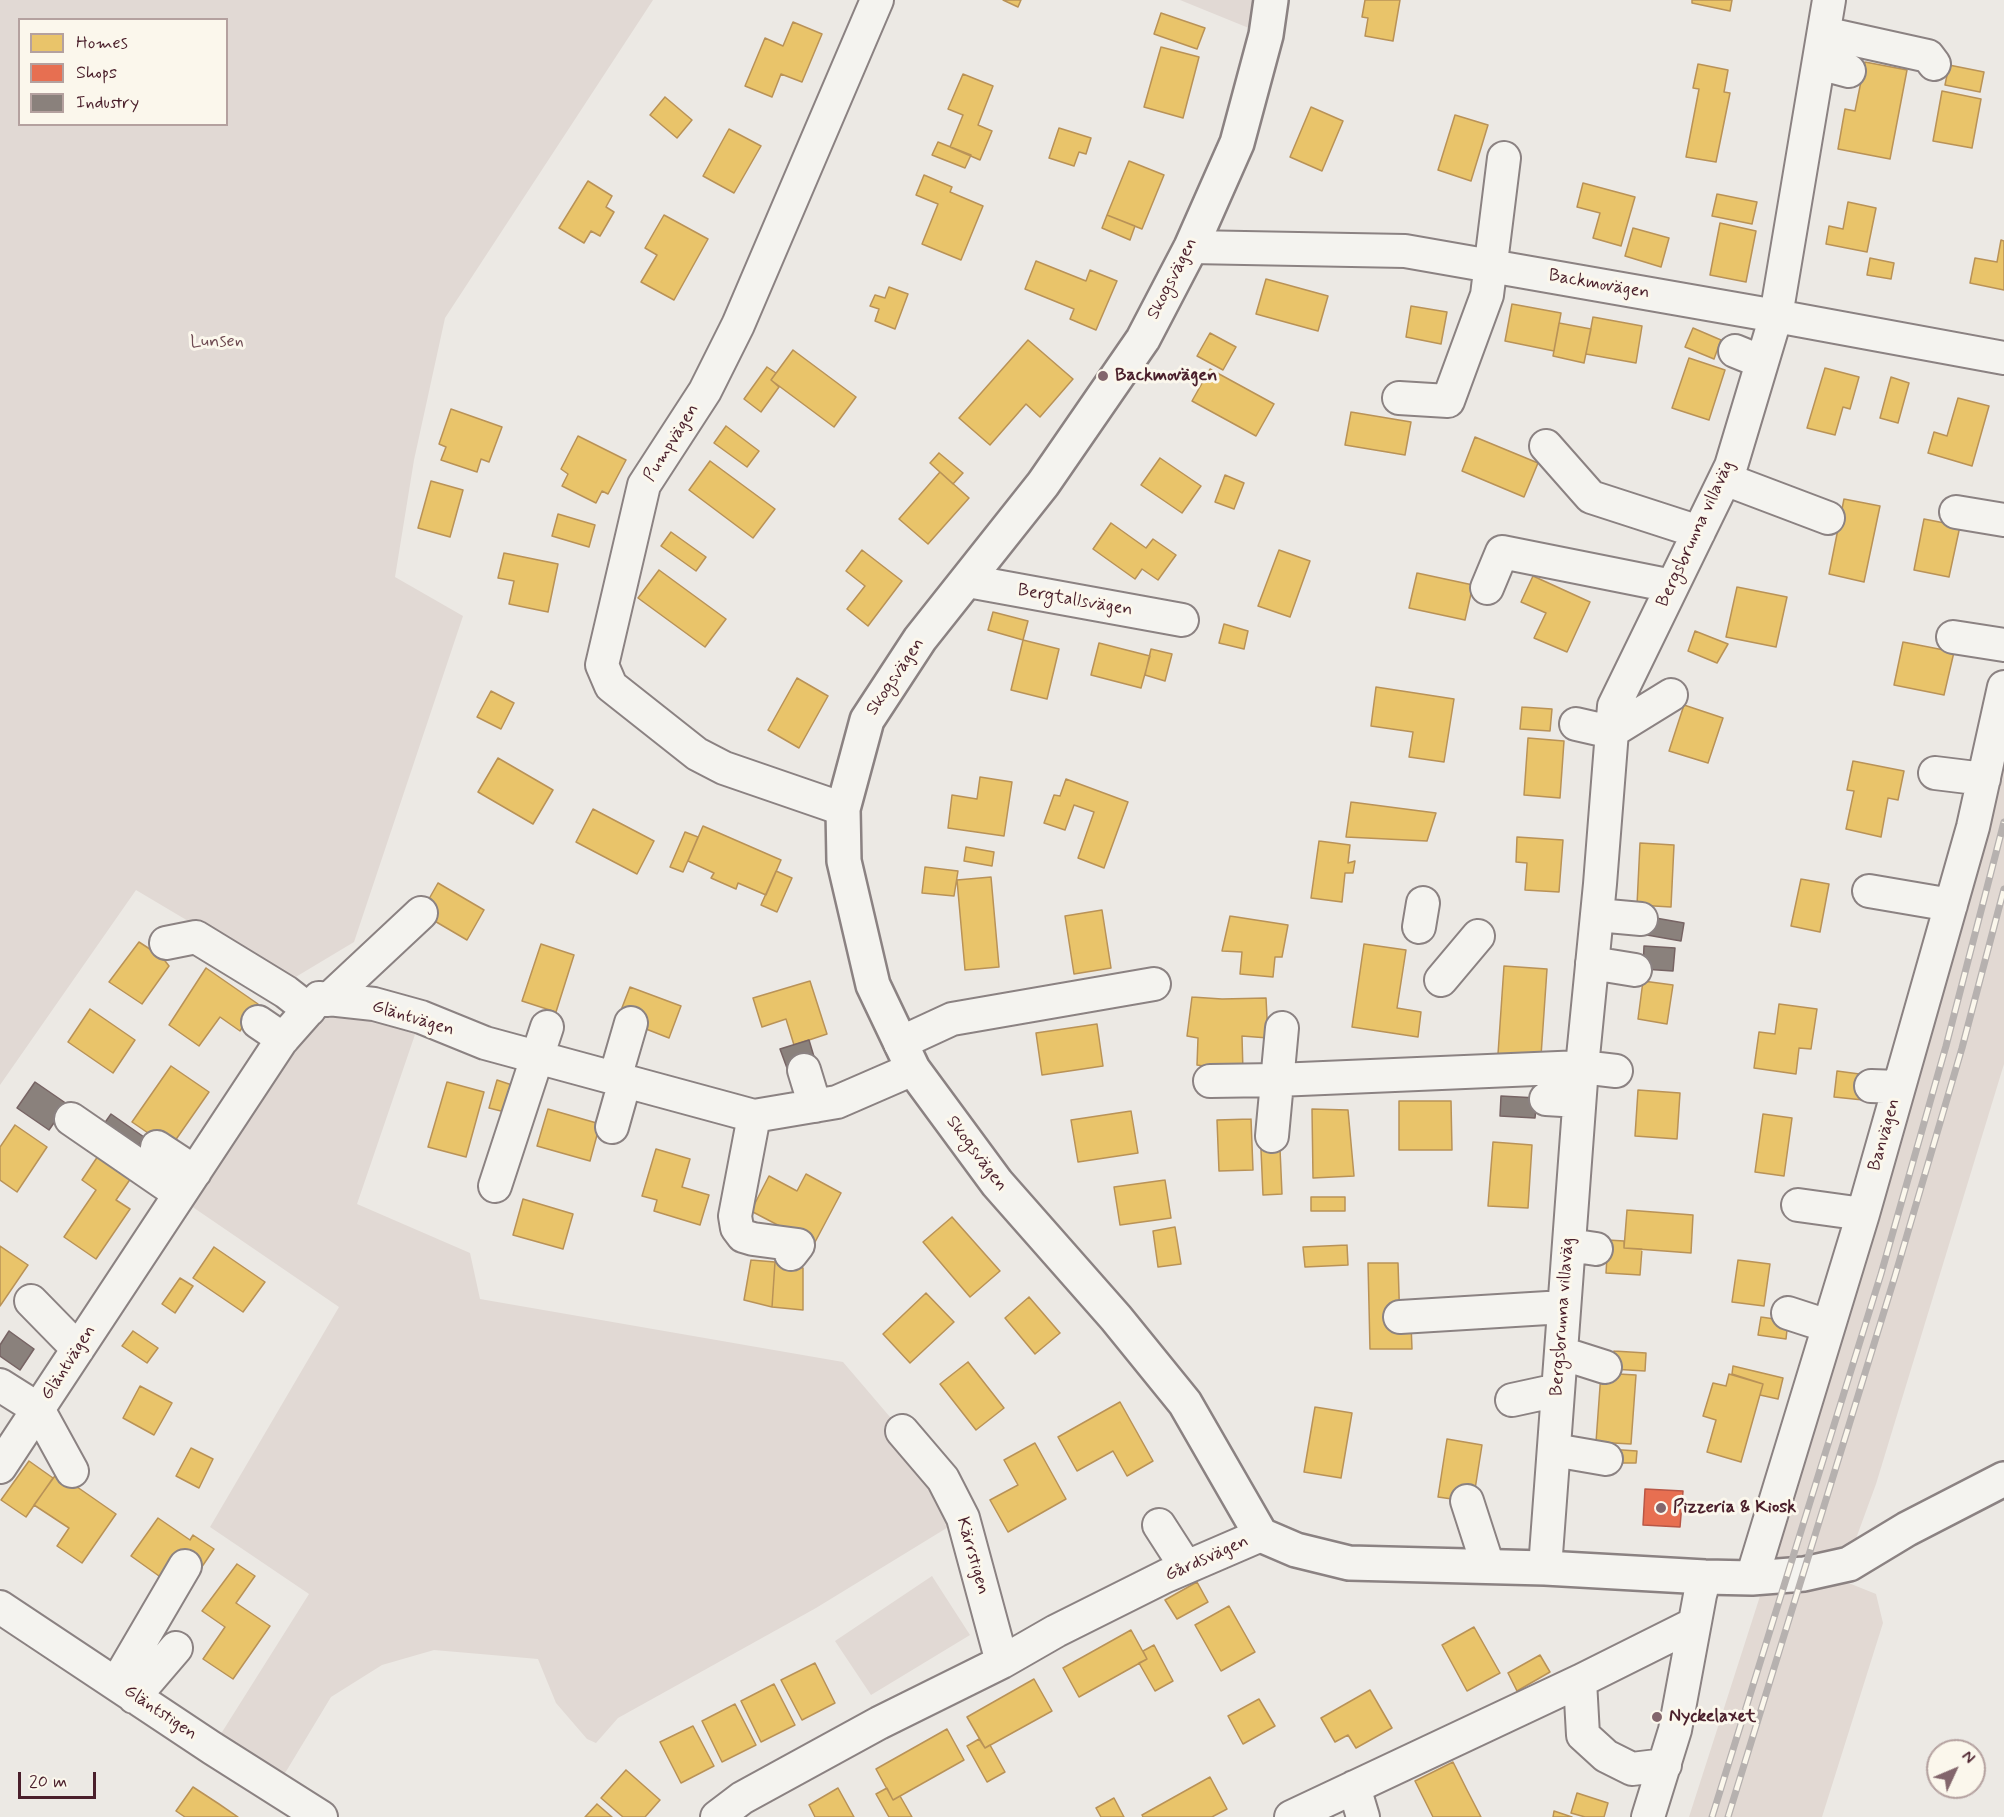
<!DOCTYPE html>
<html>
<head>
<meta charset="utf-8">
<style>
  body { margin:0 }
  #map { position:relative; width:2004px; height:1817px; overflow:hidden; background:#ece9e4; font-family:Mynerve,sans-serif }
  canvas { display:block }
  .legend { position:absolute; left:18px; top:18px; width:210px; height:108px; box-sizing:border-box; background:#fbf7ec; border:2px solid #b4a19f; margin:0; padding:8px 10px; list-style:none; font-size:18px; color:#4a1f2b }
  .legend li { display:flex; align-items:center; gap:12px; height:30px }
  .legend b { width:30px; border:2px solid #b4a19f }
  .north { position:absolute; left:1926px; top:1739px; width:60px; height:60px; box-sizing:border-box; background:#fbf7ec; border:2px solid #b4a19f; border-radius:50%; rotate:46deg; font-size:16px; font-weight:700; line-height:24px; text-align:center; color:#4a1f2b }
  .north::after { content:''; display:block; margin:auto; width:21px; height:27px; background:#83666c; clip-path:polygon(50% 0,100% 100%,50% 72%,0 100%) }
  .scale { position:absolute; left:18px; top:1772px; width:78px; height:27px; box-sizing:border-box; border:3px solid #4a1f2b; border-top:0; padding-left:8px; font-size:18px; line-height:21px; white-space:nowrap; color:#4a1f2b; -webkit-text-stroke:4px #fbf7ec; paint-order:stroke }
</style>
</head>
<body>
<div id="map">
<canvas width="2004" height="1817"></canvas>
<ul class="legend">
<li><b style="height:16px;background:#e9c46a"></b>Homes</li>
<li><b style="height:16px;background:#e76f51"></b>Shops</li>
<li><b style="height:16px;background:#8a817c"></b>Industry</li>
</ul>
<div class="north">N</div>
<div class="scale">20 m</div>
</div>
<script>
const context = document.querySelector('canvas').getContext('2d');
context.lineJoin = 'round';
function paint(path, color) { context.fillStyle = color; context.fill(path, 'evenodd'); }
const poly = rows => new Path2D(rows.map(r => 'M' + r).join(''));
function trace(path, color, width, dash) { context.strokeStyle = color; context.lineWidth = width; context.lineCap = dash ? 'butt' : 'round'; context.setLineDash(dash || []); context.stroke(path); }
function drawText(font, color, halo, rows, align = 'center') {
  context.font = font + ' Mynerve,sans-serif'; context.lineWidth = 6; context.setLineDash([]); context.textBaseline = 'middle'; context.strokeStyle = halo; context.fillStyle = color; for (const [text, x, y, turn = 0] of rows) {
    context.save(); context.translate(x, y); context.rotate((+turn || 0) * Math.PI / 180); context.textAlign = isNaN(turn) ? turn : align; if (halo) context.strokeText(text, 0, 0); context.fillText(text, 0, 0); context.restore();
  }
}
const built = poly([
  [2004,752,2004,1064,1876,1484,1854,1544,1826,1557,1771,1561],
  [1838,1582,1851,1584,1876,1594,1883,1623,1822,1817,1689,1817,1761,1593,1819,1589]
]);
const green = poly([
  [0,0,653,0,445,318,414,460,395,577,463,616,354,942,289,981,136,890,0,1085],
  [20,20,226,20,226,124,20,124],
  [1180,0,1271,0,1266,35],
  [319,998,421,1017,357,1204,470,1253,480,1299,843,1362,943,1479,963,1518,816,1608,618,1718,596,1743,587,1739,556,1703,538,1659,434,1650,382,1665,331,1697,276,1788,212,1748,309,1594,210,1527,339,1307,178,1197],
  [932,1576,970,1635,871,1695,835,1641]
]);
const homes = poly([
  [1003,0,1021,0,1018,7,1003,0],
  [1365,0,1400,0,1393,41,1365,36,1368,18,1362,17,1365,0],
  [1692,0,1732,0,1730,11,1692,3,1692,0],
  [1161,13,1205,28,1197,49,1154,34,1161,13],
  [793,22,822,34,802,82,781,74,772,97,745,86,765,38,783,46,793,22],
  [1161,47,1199,57,1183,118,1144,107,1161,47],
  [1865,62,1907,70,1890,159,1838,149,1845,109,1855,111,1865,62],
  [1698,64,1728,70,1724,92,1730,93,1716,162,1686,157,1699,89,1693,88,1698,64],
  [1949,65,1984,72,1980,92,1945,85,1949,65],
  [963,74,993,86,978,125,992,131,980,160,950,147,963,115,948,109,963,74],
  [1942,91,1981,99,1972,148,1933,141,1942,91],
  [665,97,692,120,677,138,650,115,665,97],
  [1311,107,1343,121,1322,171,1290,157,1311,107],
  [1455,115,1488,125,1471,181,1438,170,1455,115],
  [1059,128,1091,138,1086,154,1079,152,1074,166,1049,158,1059,128],
  [729,129,761,146,734,193,703,176,729,129],
  [938,142,971,155,965,168,932,155,938,142],
  [1129,161,1164,175,1142,229,1107,215,1129,161],
  [924,175,952,187,950,192,983,206,961,260,922,244,938,204,916,195,924,175],
  [588,181,612,196,606,207,614,212,600,236,591,231,584,243,559,228,588,181],
  [1583,183,1635,197,1621,246,1593,238,1600,213,1577,207,1583,183],
  [1717,194,1757,202,1752,224,1712,216,1717,194],
  [1848,202,1876,208,1867,252,1826,244,1829,226,1843,229,1848,202],
  [664,215,708,239,674,300,641,282,657,255,645,248,664,215],
  [1107,215,1135,226,1130,240,1102,228,1107,215],
  [1720,223,1756,231,1746,282,1710,275,1720,223],
  [1633,228,1669,238,1661,267,1625,256,1633,228],
  [2001,240,2004,241,2004,290,1970,283,1975,258,1997,262,2001,240],
  [1870,258,1894,263,1891,279,1867,275,1870,258],
  [1036,261,1086,281,1090,270,1117,281,1096,330,1070,319,1074,309,1025,289,1036,261],
  [1266,279,1328,296,1318,331,1256,314,1266,279],
  [889,287,908,294,895,329,875,321,879,309,870,306,875,295,885,298,889,287],
  [1512,304,1561,313,1554,351,1505,341,1512,304],
  [1411,306,1447,312,1441,344,1406,337,1411,306],
  [1593,317,1642,326,1636,363,1586,354,1593,317],
  [1559,323,1591,329,1584,363,1553,356,1559,323],
  [1693,328,1721,340,1714,359,1685,347,1693,328],
  [1210,333,1236,347,1223,370,1197,356,1210,333],
  [1028,340,1073,379,1040,417,1026,404,990,445,959,418,1028,340],
  [793,350,856,397,834,427,771,380,793,350],
  [1689,358,1725,370,1709,420,1672,408,1689,358],
  [767,367,776,373,771,380,779,387,761,412,744,399,767,367],
  [1825,368,1859,377,1850,409,1843,407,1835,435,1807,428,1825,368],
  [1210,369,1274,404,1256,436,1192,401,1210,369],
  [1891,377,1909,383,1898,423,1880,418,1891,377],
  [1958,398,1989,406,1972,466,1928,453,1934,432,1947,436,1958,398],
  [451,409,502,427,489,462,481,459,477,472,441,460,446,447,439,444,451,409],
  [1351,412,1411,422,1405,455,1345,445,1351,412],
  [726,426,759,451,747,467,714,443,726,426],
  [578,436,626,460,608,494,602,491,596,503,562,486,568,474,561,469,578,436],
  [1475,437,1538,463,1524,497,1462,471,1475,437],
  [939,453,963,473,953,484,930,463,939,453],
  [1160,458,1201,486,1182,513,1141,485,1160,458],
  [710,461,775,509,753,538,689,490,710,461],
  [940,472,969,498,928,544,899,519,940,472],
  [1225,475,1244,483,1234,509,1215,502,1225,475],
  [431,481,463,490,450,537,418,528,431,481],
  [1844,499,1880,506,1864,582,1829,574,1844,499],
  [558,514,595,525,589,547,552,536,558,514],
  [1924,519,1960,526,1949,577,1914,570,1924,519],
  [1111,523,1146,548,1153,539,1176,555,1158,580,1142,569,1135,579,1093,549,1111,523],
  [671,532,706,557,696,571,661,546,671,532],
  [862,550,902,581,868,626,847,609,865,586,846,571,862,550],
  [1279,550,1310,561,1290,617,1258,606,1279,550],
  [504,553,558,564,548,612,509,604,514,581,498,578,504,553],
  [659,570,726,619,705,647,638,598,659,570],
  [1417,573,1473,585,1465,620,1409,608,1417,573],
  [1533,576,1590,602,1567,652,1534,638,1546,613,1521,602,1533,576],
  [1737,587,1787,597,1776,647,1726,637,1737,587],
  [993,612,1028,621,1023,640,988,630,993,612],
  [1224,624,1248,631,1244,649,1219,643,1224,624],
  [1695,631,1728,644,1717,663,1688,651,1695,631],
  [1023,640,1059,649,1047,699,1011,690,1023,640],
  [1903,642,1954,652,1944,695,1894,685,1903,642],
  [1099,643,1150,656,1141,688,1091,675,1099,643],
  [1151,649,1172,654,1165,681,1145,675,1151,649],
  [797,678,828,696,799,748,768,730,797,678],
  [1376,687,1454,699,1444,762,1409,757,1413,732,1371,726,1376,687],
  [491,691,514,703,501,729,477,717,491,691],
  [1684,705,1723,718,1708,763,1669,751,1684,705],
  [1522,707,1552,709,1550,731,1520,729,1522,707],
  [1528,738,1564,741,1560,798,1524,795,1528,738],
  [498,758,553,790,533,824,478,792,498,758],
  [1853,761,1904,771,1898,800,1888,798,1881,837,1846,829,1854,791,1847,790,1853,761],
  [980,777,1012,782,1004,836,948,828,952,795,977,799,980,777],
  [1066,779,1128,802,1104,868,1078,858,1094,812,1074,805,1065,830,1044,823,1054,795,1060,796,1066,779],
  [1351,802,1436,813,1427,841,1346,837,1351,802],
  [593,809,654,841,637,874,576,842,593,809],
  [703,826,781,860,766,895,738,883,736,889,711,878,714,873,688,861,703,826],
  [685,832,698,837,683,872,670,867,685,832],
  [1517,837,1563,840,1559,892,1525,890,1527,863,1516,862,1517,837],
  [1319,841,1350,845,1348,863,1355,861,1353,873,1345,873,1342,902,1311,898,1319,841],
  [1640,843,1674,845,1671,907,1637,905,1640,843],
  [966,847,994,852,992,866,964,861,966,847],
  [925,867,958,871,954,896,922,893,925,867],
  [776,871,792,878,777,912,761,905,776,871],
  [991,877,999,967,965,970,957,880,991,877],
  [1801,879,1829,884,1820,932,1791,926,1801,879],
  [438,883,484,910,467,940,421,913,438,883],
  [1102,910,1111,968,1074,974,1065,916,1102,910],
  [1230,916,1288,925,1282,957,1275,957,1273,977,1240,974,1242,952,1222,951,1230,916],
  [139,942,162,957,169,966,142,1004,109,982,139,942],
  [541,944,574,955,556,1012,522,1001,541,944],
  [1364,944,1406,950,1397,1008,1421,1012,1418,1037,1352,1027,1364,944],
  [1504,966,1547,969,1541,1056,1498,1054,1504,966],
  [206,968,258,1004,240,1031,220,1017,199,1046,169,1025,206,968],
  [810,981,827,1034,794,1045,786,1019,762,1027,753,998,810,981],
  [1643,981,1673,985,1667,1024,1638,1019,1643,981],
  [630,987,681,1006,669,1038,618,1018,630,987],
  [1192,997,1222,999,1266,998,1268,1038,1242,1036,1243,1072,1197,1065,1198,1038,1187,1036,1192,997],
  [1779,1004,1817,1009,1811,1049,1799,1048,1796,1074,1754,1068,1759,1032,1775,1034,1779,1004],
  [90,1009,135,1040,113,1073,68,1042,90,1009],
  [1097,1024,1103,1066,1042,1075,1036,1033,1097,1024],
  [171,1066,209,1092,170,1148,132,1122,171,1066],
  [1837,1071,1867,1075,1863,1100,1834,1097,1837,1071],
  [497,1080,512,1085,505,1112,489,1108,497,1080],
  [447,1082,484,1092,466,1157,428,1147,447,1082],
  [1638,1090,1680,1093,1677,1139,1635,1136,1638,1090],
  [1399,1101,1451,1101,1452,1150,1399,1150,1399,1101],
  [548,1109,600,1124,590,1161,537,1146,548,1109],
  [1312,1109,1348,1110,1354,1176,1313,1178,1312,1109],
  [1131,1111,1138,1153,1078,1162,1071,1120,1131,1111],
  [1763,1114,1792,1118,1784,1176,1755,1172,1763,1114],
  [1251,1119,1253,1170,1219,1171,1217,1120,1251,1119],
  [15,1125,47,1147,17,1192,0,1180,0,1147,15,1125],
  [1493,1142,1532,1145,1528,1208,1488,1206,1493,1142],
  [656,1149,690,1159,682,1187,709,1195,700,1225,654,1211,657,1200,642,1196,656,1149],
  [1280,1149,1282,1194,1263,1195,1261,1150,1280,1149],
  [98,1156,131,1178,116,1200,130,1209,96,1259,64,1237,96,1190,82,1180,98,1156],
  [806,1174,841,1193,814,1244,751,1211,769,1176,797,1191,806,1174],
  [1165,1180,1171,1218,1120,1225,1114,1187,1165,1180],
  [1311,1197,1345,1197,1345,1211,1311,1211,1311,1197],
  [523,1199,573,1214,563,1249,513,1235,523,1199],
  [1627,1210,1693,1215,1691,1253,1624,1248,1627,1210],
  [952,1217,1000,1271,970,1297,923,1242,952,1217],
  [1175,1227,1181,1264,1158,1267,1153,1231,1175,1227],
  [1608,1240,1624,1241,1624,1248,1642,1249,1640,1275,1606,1273,1608,1240],
  [1347,1245,1348,1265,1305,1267,1303,1247,1347,1245],
  [0,1246,28,1265,0,1306,0,1246],
  [214,1247,265,1282,243,1312,193,1278,214,1247],
  [751,1260,775,1262,772,1307,744,1300,751,1260],
  [1738,1260,1770,1264,1764,1306,1732,1302,1738,1260],
  [775,1262,803,1268,803,1310,772,1307,775,1262],
  [1368,1263,1398,1263,1400,1325,1411,1324,1412,1349,1370,1349,1368,1263],
  [180,1278,193,1286,175,1313,162,1304,180,1278],
  [926,1293,954,1322,910,1363,883,1334,926,1293],
  [1029,1297,1060,1333,1035,1354,1005,1318,1029,1297],
  [1761,1317,1788,1321,1786,1339,1758,1335,1761,1317],
  [133,1331,158,1348,147,1363,122,1346,133,1331],
  [1614,1351,1646,1353,1645,1371,1612,1369,1614,1351],
  [968,1362,1004,1408,976,1430,940,1384,968,1362],
  [1733,1366,1783,1378,1778,1399,1760,1395,1763,1384,1732,1374,1733,1366],
  [1601,1373,1636,1375,1631,1444,1596,1442,1601,1373],
  [1729,1374,1763,1384,1741,1462,1707,1452,1716,1420,1703,1416,1713,1383,1726,1386,1729,1374],
  [140,1386,172,1403,154,1435,123,1418,140,1386],
  [1120,1402,1153,1461,1127,1476,1113,1451,1077,1471,1058,1437,1120,1402],
  [1315,1407,1352,1413,1341,1478,1304,1472,1315,1407],
  [1447,1439,1482,1445,1473,1502,1438,1497,1447,1439],
  [1035,1443,1066,1499,1008,1532,990,1500,1018,1485,1004,1460,1035,1443],
  [191,1448,213,1459,199,1488,176,1476,191,1448],
  [1608,1449,1637,1451,1636,1463,1606,1463,1608,1449],
  [29,1461,53,1478,26,1517,1,1500,29,1461],
  [57,1473,116,1514,82,1563,57,1546,69,1528,34,1505,57,1473],
  [158,1518,190,1540,193,1535,214,1549,197,1574,166,1581,131,1556,158,1518],
  [237,1564,255,1576,236,1603,270,1626,233,1679,203,1659,225,1627,202,1611,237,1564],
  [1197,1582,1208,1602,1177,1619,1165,1600,1197,1582],
  [1229,1606,1255,1652,1221,1671,1195,1625,1229,1606],
  [1474,1627,1500,1673,1467,1691,1442,1645,1474,1627],
  [1131,1630,1147,1659,1079,1697,1063,1668,1131,1630],
  [1154,1645,1173,1681,1155,1691,1139,1663,1147,1659,1143,1651,1154,1645],
  [1540,1655,1550,1672,1517,1691,1508,1673,1540,1655],
  [815,1663,835,1703,802,1720,781,1680,815,1663],
  [1034,1679,1052,1711,985,1748,967,1717,1034,1679],
  [774,1684,795,1725,761,1742,741,1701,774,1684],
  [1370,1690,1392,1728,1356,1748,1348,1735,1335,1742,1321,1718,1370,1690],
  [1259,1699,1275,1726,1243,1744,1228,1716,1259,1699],
  [735,1704,756,1745,722,1762,702,1721,735,1704],
  [693,1726,714,1766,681,1783,660,1742,693,1726],
  [947,1729,964,1760,893,1800,876,1769,947,1729],
  [979,1739,985,1748,990,1745,1005,1772,987,1782,967,1746,979,1739],
  [1453,1762,1467,1790,1481,1817,1433,1817,1415,1781,1453,1762],
  [626,1770,660,1800,645,1817,623,1817,601,1798,626,1770],
  [1210,1777,1227,1809,1212,1817,1143,1817,1142,1815,1210,1777],
  [193,1787,219,1804,238,1817,185,1817,176,1811,193,1787],
  [838,1788,854,1817,815,1817,809,1805,838,1788],
  [887,1788,893,1800,900,1796,912,1817,889,1817,876,1794,887,1788],
  [1577,1793,1608,1803,1604,1817,1585,1817,1571,1813,1577,1793],
  [1114,1798,1124,1817,1101,1817,1096,1808,1114,1798],
  [597,1804,612,1817,585,1817,597,1804],
  [1554,1811,1572,1817,1553,1817,1554,1811]
]);
const shops = poly([
  [1645,1489,1683,1491,1680,1527,1643,1525,1645,1489]
]);
const industry = poly([
  [1650,917,1684,923,1681,941,1647,935,1650,917],
  [1644,946,1675,948,1673,971,1643,969,1644,946],
  [809,1040,815,1060,787,1068,780,1049,809,1040],
  [35,1082,67,1104,49,1130,17,1108,35,1082],
  [1501,1096,1537,1098,1535,1118,1500,1116,1501,1096],
  [111,1114,144,1137,133,1154,99,1131,111,1114],
  [9,1331,34,1349,20,1370,0,1356,0,1345,9,1331]
]);
const street = poly([
  [1824,33,1928,56,1934,64],
  [1819,63,1849,71],
  [1191,247,1405,251,1776,316,2004,358],
  [1735,351,1762,362],
  [1399,398,1448,401,1487,295,1504,158],
  [1546,446,1591,497,1699,532],
  [1725,479,1828,518],
  [1956,512,2004,520],
  [968,581,1182,620],
  [1487,588,1502,552,1672,586],
  [1953,637,2004,645],
  [1576,724,1611,732,1671,695],
  [1935,773,1984,779],
  [843,809,724,768,697,754,611,686,602,665,644,485,705,391,738,325,877,0],
  [1869,891,1951,905],
  [1597,915,1641,919],
  [1419,927,1423,903],
  [166,943,196,937,286,992,309,1010],
  [1592,963,1635,970],
  [1441,980,1478,936],
  [328,1000,421,913],
  [258,1022,283,1039],
  [900,1043,952,1019,1154,984],
  [804,1070,815,1106],
  [615,1078,631,1023],
  [1210,1081,1277,1080,1582,1067,1616,1071],
  [1871,1086,1899,1087],
  [1546,1099,1579,1101],
  [754,1116,735,1216,737,1228,743,1236,753,1239,798,1245,791,1254],
  [71,1119,180,1194],
  [612,1127,625,1081],
  [1272,1136,1282,1028],
  [157,1147,195,1172],
  [495,1186,547,1027],
  [1798,1205,1863,1214],
  [1569,1245,1596,1249],
  [31,1301,78,1349],
  [1788,1313,1828,1326],
  [1400,1317,1564,1307],
  [1561,1353,1605,1367],
  [0,1385,38,1409,72,1471],
  [1512,1400,1558,1390],
  [902,1431,943,1479,963,1518,1002,1662],
  [1554,1450,1606,1459],
  [0,1467,281,1041,319,998,374,1004,421,1017,485,1043,754,1116,837,1102,913,1069],
  [1467,1501,1488,1566],
  [1159,1525,1186,1567],
  [1545,1568,1582,1067,1600,884,1614,706,1731,466,1776,316,1829,0],
  [1752,1578,1863,1214,1973,827,2004,687],
  [0,1607,212,1748,321,1817],
  [1580,1681,1583,1735,1606,1756,1632,1769,1665,1765],
  [116,1684,185,1566],
  [134,1697,176,1648],
  [1354,1787,1363,1817],
  [717,1817,742,1798,879,1723,1002,1662,1056,1631,1166,1576,1261,1535],
  [1291,1817,1580,1681,1694,1624],
  [1648,1817,1675,1730,1700,1595,1705,1577]
]);
const secondary = poly([
  [1271,0,1266,35,1237,143,1191,247,1143,339,1043,484,920,639,867,720,843,809,844,861,873,985,913,1069,997,1183,1116,1318,1185,1403,1261,1535,1296,1550,1349,1563,1545,1568,1705,1577,1752,1578,1804,1574,1849,1564,1907,1529,2004,1479]
]);
const rail = poly([
  [1712,1817,1881,1274,1946,1046,2004,822],
  [1728,1817,1895,1276,1962,1048,2004,889]
]);
const markers = [
  [1103,376,6,"#83666c"],
  [1661,1508,6,"#83666c"],
  [1657,1717,6,"#83666c"]
];
const streetNames = [
  ["Skogsvägen",1173,279,-63],
  ["Backmovägen",1599,285,10],
  ["Pumpvägen",672,443,-58],
  ["Bergsbrunna villaväg",1696,534,-65],
  ["Bergtallsvägen",1075,601,10],
  ["Skogsvägen",896,677,-56],
  ["Gläntvägen",413,1019,17],
  ["Banvägen",1885,1135,-74],
  ["Skogsvägen",976,1154,53],
  ["Bergsbrunna villaväg",1563,1317,-86],
  ["Gläntvägen",69,1363,-57],
  ["Kärrstigen",972,1556,74],
  ["Gårdsvägen",1207,1559,-24],
  ["Gläntstigen",160,1713,34]
];
const parkNames = [
  ["Lunsen",217,342]
];
const poiNames = [
  ["Backmovägen",1115,376],
  ["Pizzeria & Kiosk",1673,1508],
  ["Nyckelaxet",1669,1717]
];
paint(built, '#e2d9d3');
paint(green, '#e1d9d4');
paint(homes, '#e9c46a');
trace(homes, '#b99257', 1.5);
paint(shops, '#e76f51');
trace(shops, '#b85746', 1.5);
paint(industry, '#8a817c');
trace(industry, '#776464', 1.5);
trace(street, '#8b8282', 36);
trace(secondary, '#8b8282', 38);
trace(street, '#f4f3ef', 32);
trace(secondary, '#f4f3ef', 33);
trace(rail, '#b6b1af', 7);
trace(rail, '#fbf7ec', 4.5, [14]);
for (const [x, y, r, color] of markers) { const dot = new Path2D(); dot.arc(x, y, r, 0, 2 * Math.PI); context.fillStyle = color; context.fill(dot); trace(dot, '#fbf7ec', 2); }
drawText('18px', '#4a1f2b', '#fbf7ec', streetNames);
drawText('18px', '#6e4a52', '#fbf7ec', parkNames);
drawText('bold 18px', '#4a1f2b', '#fbf7ec', poiNames, 'left');
</script>
</body>
</html>
